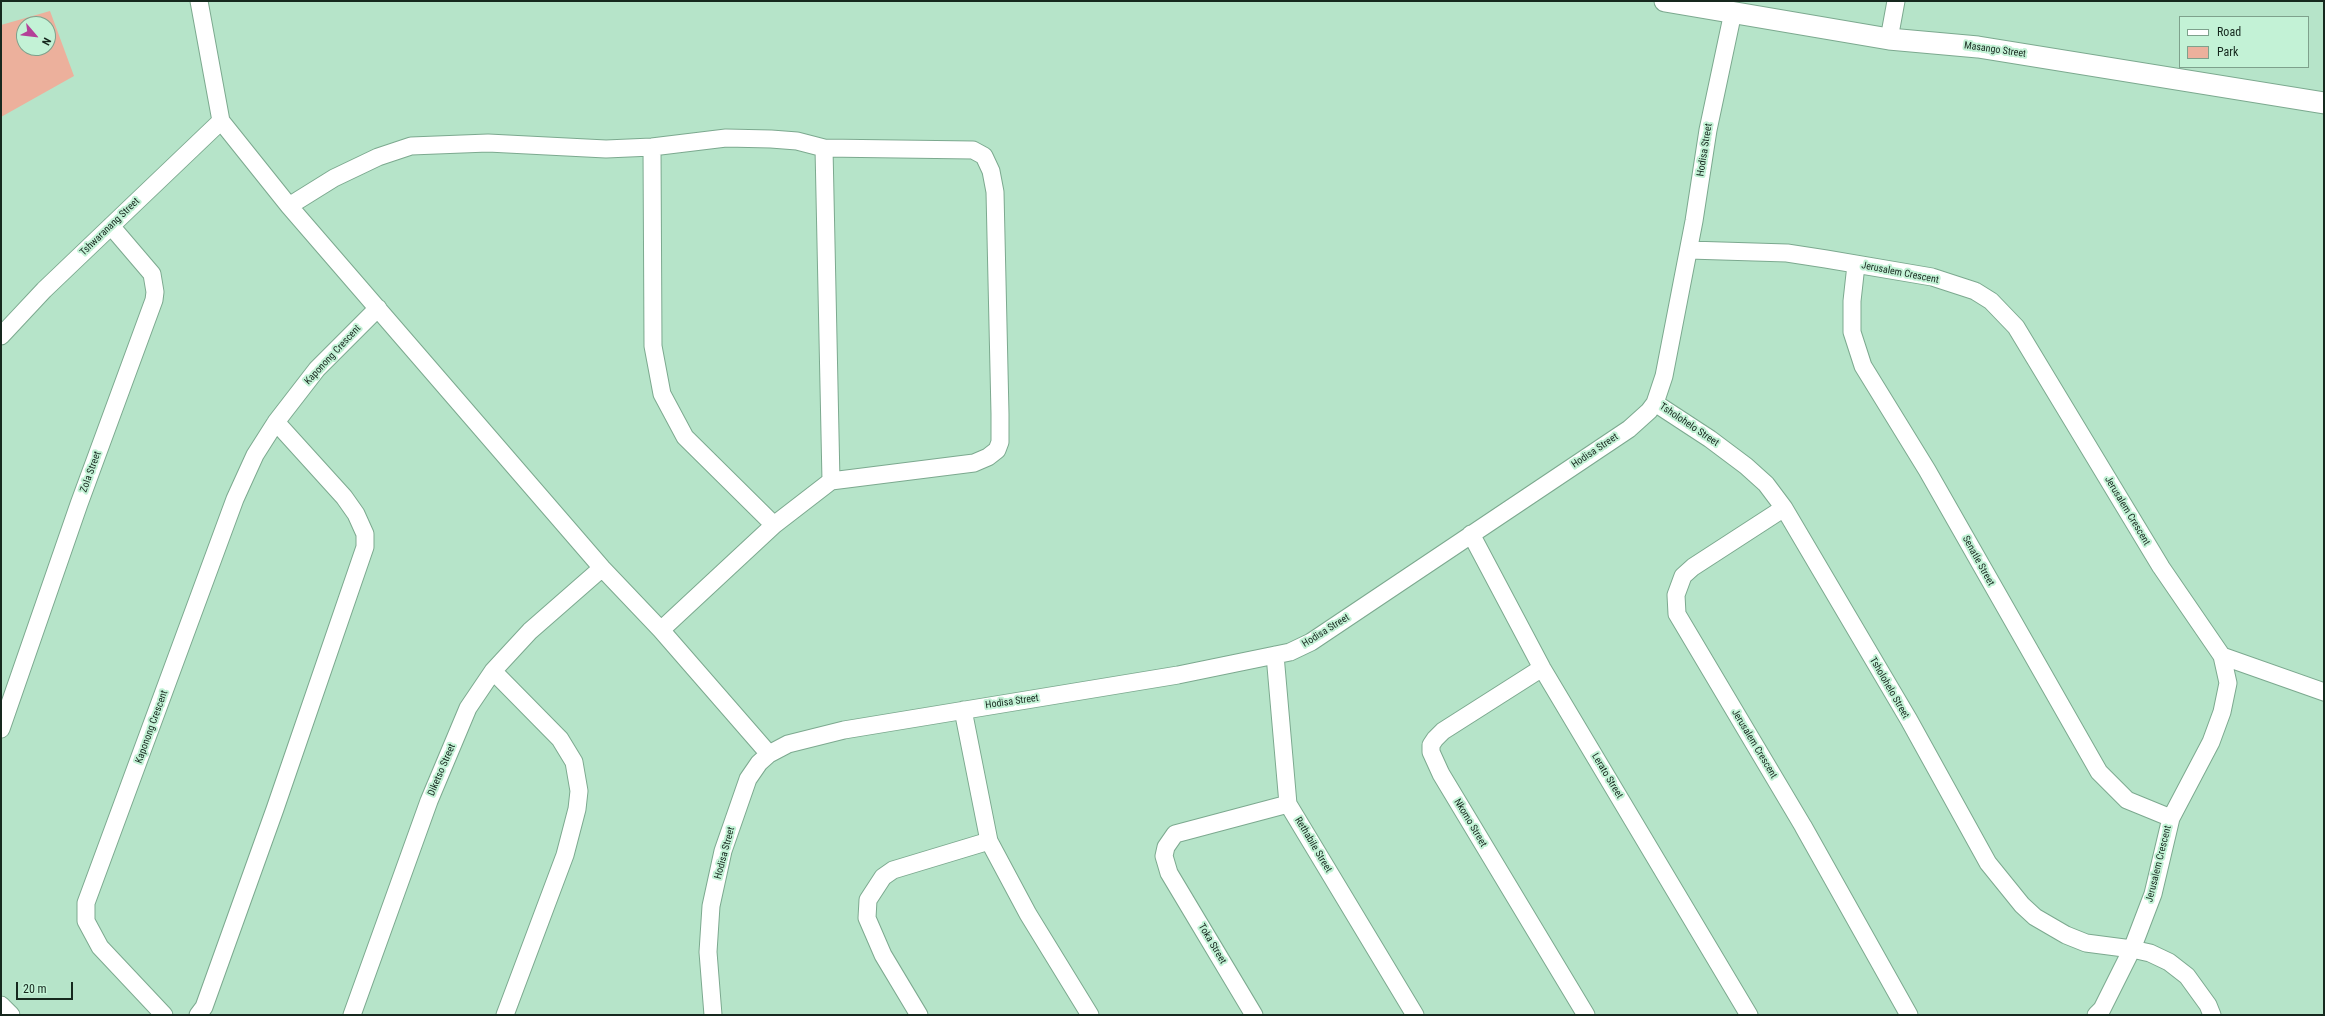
<!DOCTYPE html>
<html>
<head>
<meta charset="utf-8">
<style>
  body { margin:0 }
  #map { position:relative; width:2325px; height:1016px; overflow:hidden; background:#b6e4c9; font-family:"Roboto Condensed",sans-serif }
  canvas { display:block }
  .frame { position:absolute; inset:0; border:2px solid #16281e; pointer-events:none }
  .legend { position:absolute; left:2179px; top:16px; width:130px; height:52px; box-sizing:border-box; background:#c3f2d6; border:1px solid #7ea18c; margin:0; padding:5px 7px; list-style:none; font-size:12px; color:#16281e }
  .legend li { display:flex; align-items:center; gap:8px; height:20px }
  .legend b { width:20px; border:1px solid #7ea18c }
  .north { position:absolute; left:16px; top:16px; width:40px; height:40px; box-sizing:border-box; background:#c3f2d6; border:1px solid #7ea18c; border-radius:50%; rotate:118deg; font-size:11px; font-weight:700; line-height:16px; text-align:center; color:#16281e }
  .north::after { content:''; display:block; margin:auto; width:14px; height:18px; background:#b44098; clip-path:polygon(50% 0,100% 100%,50% 72%,0 100%) }
  .scale { position:absolute; left:16px; top:982px; width:57px; height:18px; box-sizing:border-box; border:2px solid #16281e; border-top:0; padding-left:5px; font-size:12px; line-height:14px; white-space:nowrap; color:#16281e; -webkit-text-stroke:3px #c3f2d6; paint-order:stroke }
</style>
</head>
<body>
<div id="map">
<canvas width="2325" height="1016"></canvas>
<div class="frame"></div>
<ul class="legend">
<li><b style="height:5px;background:#fff"></b>Road</li>
<li><b style="height:11px;background:#ecb09c"></b>Park</li>
</ul>
<div class="north">N</div>
<div class="scale">20 m</div>
</div>
<script>
const context = document.querySelector('canvas').getContext('2d');
context.lineJoin = 'round';
function paint(path, color) { context.fillStyle = color; context.fill(path, 'evenodd'); }
const poly = rows => new Path2D(rows.map(r => 'M' + r).join(''));
function trace(path, color, width, dash) { context.strokeStyle = color; context.lineWidth = width; context.lineCap = dash ? 'butt' : 'round'; context.setLineDash(dash || []); context.stroke(path); }
function drawText(font, color, halo, rows, align = 'center') {
  context.font = font + ' "Roboto Condensed",sans-serif'; context.lineWidth = 4; context.setLineDash([]); context.textBaseline = 'middle'; context.strokeStyle = halo; context.fillStyle = color; for (const [text, x, y, turn = 0] of rows) {
    context.save(); context.translate(x, y); context.rotate((+turn || 0) * Math.PI / 180); context.textAlign = isNaN(turn) ? turn : align; if (halo) context.strokeText(text, 0, 0); context.fillText(text, 0, 0); context.restore();
  }
}
const green = poly([
  [50,11,74,76,1,117,1,25],
  [24,24,48,24,48,48,24,48]
]);
const minor = poly([
  [199,1,221,121,289,206,602,568,661,630,769,754],
  [1889,39,1896,1],
  [652,147,653,346,662,394,685,437,774,525],
  [824,148,831,481],
  [289,206,334,178,378,157,411,146,488,143,606,149,652,147,726,138,771,139,797,141,824,148,973,150,984,156,991,171,995,192,1000,414,1000,442,997,450,988,457,974,463,831,481,774,525,661,630],
  [1689,250,1787,253,1826,259,1932,277,1975,291,1991,301,2016,327,2161,567,2222,656,2228,683,2222,712,2211,742,2171,818,2153,894,2132,949,2102,1009,2096,1015],
  [1856,265,1852,301,1852,332,1863,366,1927,470,2099,772,2127,800,2171,818],
  [1,336,44,290,221,121],
  [1655,403,1710,439,1746,466,1766,484,1784,508,1909,720,1988,863,2022,905,2035,917,2066,935,2086,943,2132,949,2150,953,2169,962,2187,976,2208,1005,2212,1015],
  [1784,508,1693,567,1683,576,1676,595,1677,614,1803,826,1909,1015],
  [1471,534,1542,668,1749,1015],
  [1275,655,1288,804,1415,1015],
  [2222,656,2324,692],
  [1542,668,1443,731,1435,739,1431,745,1431,752,1441,774,1586,1015],
  [493,671,560,739,574,762,579,791,577,809,565,855,505,1015],
  [963,710,989,841,1028,914,1090,1015],
  [1,729,79,504,154,300,155,292,152,274,111,226],
  [1,1005,11,1015],
  [164,1015,100,947,86,921,86,903,235,499,255,455,276,422,317,369,378,308],
  [198,1015,204,1007,275,809,365,547,365,534,356,514,344,497,276,422],
  [352,1015,429,801,468,708,493,671,530,631,602,568],
  [713,1015,708,952,711,906,723,851,748,779,759,763,769,754,788,744,844,730,1178,675,1290,652,1311,642,1629,429,1649,411,1655,403,1664,376,1694,221,1708,130,1733,12],
  [919,1015,883,955,867,918,868,900,883,877,893,870,989,841],
  [1254,1015,1169,873,1164,856,1166,847,1175,834,1288,804]
]);
const tertiary = poly([
  [1665,1,1889,39,1978,47,2324,103]
]);
const streetNames = [
  ["Masango Street",1995,50,8],
  ["Hodisa Street",1705,150,-81],
  ["Tshwaranang Street",110,227,-44],
  ["Jerusalem Crescent",1900,273,11],
  ["Kaponong Crescent",333,355,-47],
  ["Tsholohelo Street",1689,425,34],
  ["Hodisa Street",1595,451,-34],
  ["Zola Street",91,472,-70],
  ["Jerusalem Crescent",2127,511,59],
  ["Senatle Street",1978,561,61],
  ["Hodisa Street",1326,631,-32],
  ["Tsholohelo Street",1889,688,60],
  ["Hodisa Street",1012,702,-8],
  ["Kaponong Crescent",152,727,-70],
  ["Jerusalem Crescent",1754,744,59],
  ["Diketso Street",442,770,-67],
  ["Lerato Street",1607,776,59],
  ["Nkomo Street",1470,823,59],
  ["Rethabile Street",1313,845,59],
  ["Hodisa Street",725,853,-75],
  ["Jerusalem Crescent",2159,864,-76],
  ["Toka Street",1212,944,59]
];
paint(green, '#ecb09c');
trace(minor, '#7ca98f', 19);
trace(tertiary, '#7ca98f', 23);
trace(minor, '#fff', 17);
trace(tertiary, '#fff', 21);
drawText('10px', '#16281e', '#c3f2d6', streetNames);
</script>
</body>
</html>
